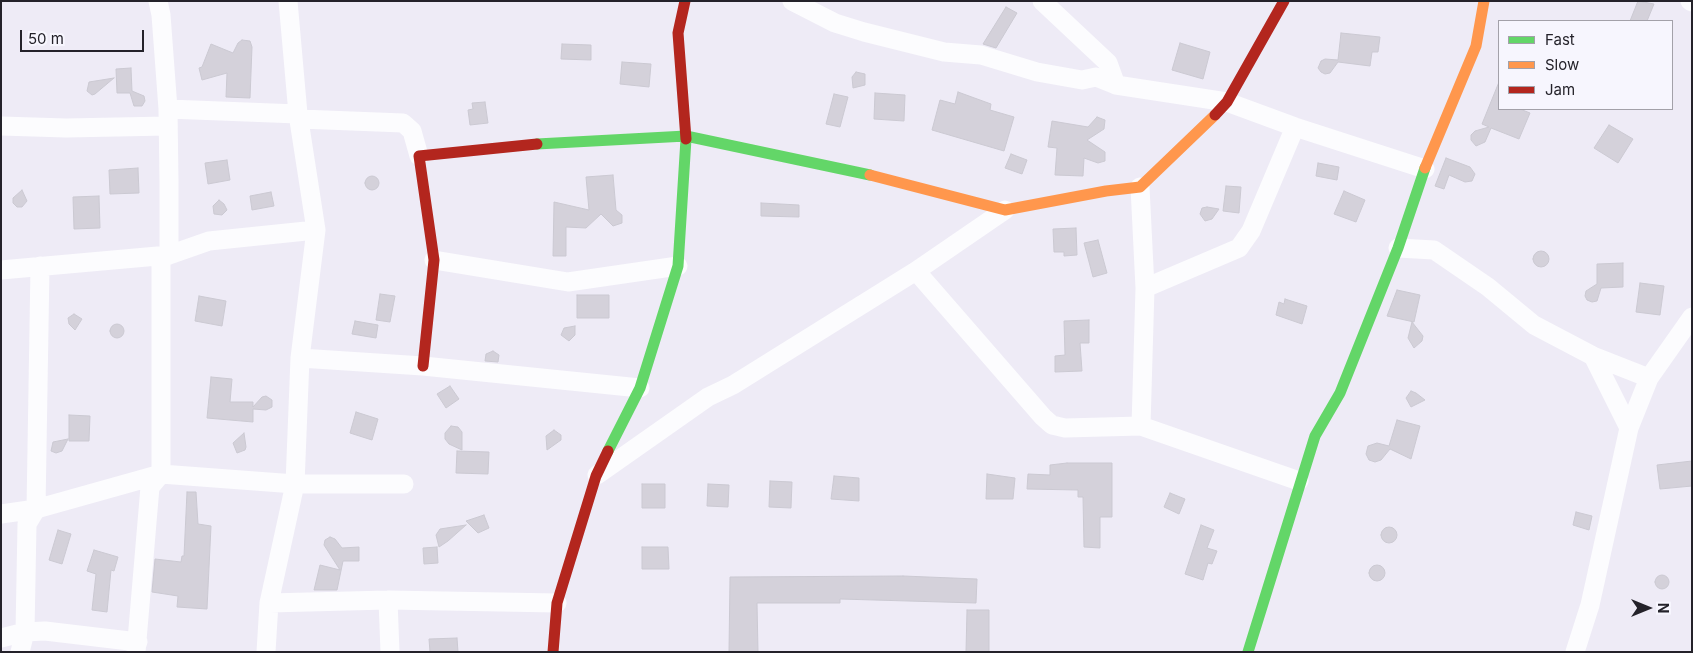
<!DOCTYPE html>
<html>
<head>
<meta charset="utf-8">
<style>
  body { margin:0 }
  #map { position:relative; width:1693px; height:653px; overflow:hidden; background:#eeebf6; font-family:Inter,sans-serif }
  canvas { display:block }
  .frame { position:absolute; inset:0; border:2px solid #24222a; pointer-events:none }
  .legend { position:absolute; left:1498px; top:20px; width:175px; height:90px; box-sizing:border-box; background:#f7f6fe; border:1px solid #a3a1a9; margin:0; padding:6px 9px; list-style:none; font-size:15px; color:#24222a }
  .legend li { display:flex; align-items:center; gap:10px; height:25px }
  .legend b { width:25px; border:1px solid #a3a1a9 }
  .north { position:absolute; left:1623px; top:583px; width:50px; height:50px; -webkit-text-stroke:4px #f7f6fe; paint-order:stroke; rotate:90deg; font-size:14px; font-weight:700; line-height:20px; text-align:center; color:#24222a }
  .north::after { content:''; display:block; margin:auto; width:18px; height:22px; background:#24222a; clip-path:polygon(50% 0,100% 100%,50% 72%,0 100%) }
  .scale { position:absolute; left:20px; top:30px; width:124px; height:22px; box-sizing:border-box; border:2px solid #24222a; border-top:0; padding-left:6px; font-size:15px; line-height:18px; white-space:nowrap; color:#24222a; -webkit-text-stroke:4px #f7f6fe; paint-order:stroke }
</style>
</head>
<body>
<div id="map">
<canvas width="1693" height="653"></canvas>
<div class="frame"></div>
<ul class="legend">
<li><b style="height:6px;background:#63d668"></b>Fast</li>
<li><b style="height:6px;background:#ff974d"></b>Slow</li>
<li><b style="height:6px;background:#b3261e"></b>Jam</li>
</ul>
<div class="north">N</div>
<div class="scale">50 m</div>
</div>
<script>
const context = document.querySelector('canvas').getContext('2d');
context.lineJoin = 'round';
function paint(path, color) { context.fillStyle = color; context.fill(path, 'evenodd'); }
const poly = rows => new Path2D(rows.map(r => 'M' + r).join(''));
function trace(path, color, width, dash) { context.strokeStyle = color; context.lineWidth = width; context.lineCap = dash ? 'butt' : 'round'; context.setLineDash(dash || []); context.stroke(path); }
const building = poly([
  [1638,1,1654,4,1647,21,1630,21,1638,1],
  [1006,7,1017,13,996,48,983,44,1006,7],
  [1341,33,1380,37,1378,52,1372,52,1370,66,1338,62,1330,73,1325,74,1321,72,1318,68,1321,61,1325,59,1338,60,1341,33],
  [242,40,250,41,252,47,250,98,226,97,227,73,202,80,199,68,202,67,211,44,233,53,238,43,242,40],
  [1180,43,1210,52,1203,79,1172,70,1180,43],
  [562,44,591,45,591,60,561,59,562,44],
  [622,62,651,64,649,87,620,84,622,62],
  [131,68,132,91,144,96,145,101,142,106,134,106,130,93,117,93,116,69,131,68],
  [856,72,865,74,865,85,853,88,852,77,856,72],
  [114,78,95,94,92,95,87,91,89,82,114,78],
  [1499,82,1499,109,1520,109,1530,113,1519,139,1491,128,1485,142,1476,146,1471,140,1471,135,1475,131,1489,127,1482,124,1499,82],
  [958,92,991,104,990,110,1014,117,1004,151,932,130,940,100,955,104,958,92],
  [875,93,905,95,904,121,874,119,875,93],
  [834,94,848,97,840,127,826,124,834,94],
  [485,102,488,123,470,125,468,110,473,109,472,103,485,102],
  [1097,117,1105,120,1104,129,1087,140,1105,152,1105,161,1098,163,1084,158,1083,176,1055,175,1057,148,1048,147,1052,121,1088,127,1097,117],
  [1609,125,1633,139,1618,163,1594,148,1609,125],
  [1011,154,1027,160,1022,174,1005,168,1011,154],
  [1446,158,1470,167,1475,174,1472,181,1465,182,1449,175,1444,189,1435,186,1446,158],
  [227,160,230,180,208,184,205,163,227,160],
  [1318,163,1339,167,1337,180,1316,176,1318,163],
  [138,168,139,193,110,194,109,170,138,168],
  [613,175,616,210,622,215,622,223,613,226,601,214,586,228,566,227,566,256,553,256,554,202,589,210,586,177,613,175],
  '365 183a7 7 0 1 1 14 0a7 7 0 1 1-14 0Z',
  [1226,186,1241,187,1239,213,1223,211,1226,186],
  [22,190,27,201,22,207,17,207,13,203,13,198,22,190],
  [1344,191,1365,200,1356,222,1334,214,1344,191],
  [271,192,274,206,252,210,250,196,271,192],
  [99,196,100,228,74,229,73,197,99,196],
  [219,200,224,204,227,210,222,215,214,214,213,206,219,200],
  [761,203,799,205,799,217,761,216,761,203],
  [1207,207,1219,209,1212,219,1205,221,1200,214,1202,208,1207,207],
  [1076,228,1077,255,1064,256,1064,252,1054,252,1053,229,1076,228],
  [1098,240,1107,273,1093,277,1084,243,1098,240],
  '1533 259a8 8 0 1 1 16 0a8 8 0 1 1-16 0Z',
  [1623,263,1623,287,1601,288,1597,301,1592,302,1587,300,1585,296,1586,291,1597,284,1597,264,1623,263],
  [1640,283,1664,286,1660,315,1636,312,1640,283],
  [1397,290,1420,295,1414,322,1387,316,1397,290],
  [380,294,395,296,390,322,376,320,380,294],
  [577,295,609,295,609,318,577,318,577,295],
  [199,296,226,301,222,326,195,321,199,296],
  [1285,299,1307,306,1302,324,1276,315,1279,302,1284,304,1285,299],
  [74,314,82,319,75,330,69,324,68,318,74,314],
  [1089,320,1089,343,1080,343,1082,371,1055,372,1055,356,1065,355,1064,321,1089,320],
  [355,321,378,325,376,338,352,334,355,321],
  [1412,322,1423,336,1422,341,1414,348,1408,338,1412,322],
  '110 331a7 7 0 1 1 14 0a7 7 0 1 1-14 0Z',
  [575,326,575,335,569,341,561,335,564,328,575,326],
  [493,351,499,355,498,362,485,361,486,354,493,351],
  [211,377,232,379,230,402,253,402,253,407,262,397,266,396,272,400,272,407,266,410,253,409,253,422,207,418,211,377],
  [450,386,459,399,446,408,437,394,450,386],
  [1411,391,1416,393,1425,400,1411,407,1406,398,1411,391],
  [356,412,378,419,372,440,350,433,356,412],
  [69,415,90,416,89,441,69,441,69,415],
  [1397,420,1420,426,1411,459,1390,449,1381,460,1375,462,1369,460,1366,454,1368,446,1377,443,1389,446,1397,420],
  [451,426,458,427,462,432,462,450,449,444,445,439,445,433,451,426],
  [554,430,561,435,561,440,547,450,546,436,554,430],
  [244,433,246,447,245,450,237,453,233,443,244,433],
  [68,439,62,451,56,453,51,451,53,442,68,439],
  [457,451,489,452,488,474,456,473,457,451],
  [1692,461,1692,486,1660,489,1657,465,1692,461],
  [1067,463,1112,463,1112,517,1100,517,1100,548,1084,547,1083,497,1078,497,1078,490,1027,489,1028,474,1050,475,1050,465,1067,463],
  [987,474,1015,478,1013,499,986,499,987,474],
  [834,476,859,478,859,501,831,499,834,476],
  [770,481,792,482,791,508,769,507,770,481],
  [642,484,665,484,665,508,642,508,642,484],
  [708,484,729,485,728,507,707,506,708,484],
  [187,492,196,492,198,524,211,526,207,609,177,607,178,596,152,592,155,559,181,562,182,556,184,556,187,492],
  [1170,493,1185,499,1179,514,1164,507,1170,493],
  [1576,512,1592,516,1589,530,1573,525,1576,512],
  [484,515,489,528,478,533,466,521,484,515],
  [466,525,448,541,439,547,436,535,440,529,466,525],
  [1201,525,1214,530,1207,548,1217,551,1212,564,1208,563,1203,580,1185,574,1201,525],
  '1381 535a8 8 0 1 1 16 0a8 8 0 1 1-16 0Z',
  [58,530,71,534,62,564,49,560,58,530],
  [330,537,335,539,342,548,359,547,359,561,343,561,337,590,314,590,320,565,340,570,324,545,325,540,330,537],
  [437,547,438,563,424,564,423,548,437,547],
  [642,547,668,547,669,569,642,569,642,547],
  [94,550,118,557,114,571,111,570,107,612,92,610,96,574,87,571,94,550],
  '1369 573a8 8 0 1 1 16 0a8 8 0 1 1-16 0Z',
  '1655 582a7 7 0 1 1 14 0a7 7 0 1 1-14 0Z',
  [903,576,977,579,976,603,840,599,840,603,757,603,758,652,729,652,730,577,903,576],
  [967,610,989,610,989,652,966,652,967,610],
  [457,638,458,652,430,652,429,639,457,638]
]);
const street = poly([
  [792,1,835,23,864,32,944,52,981,55,1037,72,1082,80,1096,77,1116,85],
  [1042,1,1108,63,1116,85,1227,102,1295,127,1425,169],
  [1690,1,1692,2],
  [168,109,298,114],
  [300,119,403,123,412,131,419,156],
  [1,126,66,128,168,126],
  [1140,187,1145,288],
  [1398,248,1434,250,1488,287,1534,325,1593,356,1649,378,1692,317],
  [434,260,568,282,678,266],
  [1,270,169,255,209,241,316,230],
  [916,271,1043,417,1052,425,1065,428,1141,426,1299,481],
  [300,358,423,366,640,388],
  [1141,426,1145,288,1239,248,1251,231,1295,127],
  [1629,428,1649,378],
  [597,475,708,397,733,385,916,271,1005,210],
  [1,514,36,509,161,474,295,484,404,484],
  [388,600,390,652],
  [269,603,388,600,557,603],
  [1,638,25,632,45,631,138,642],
  [20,652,25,632,27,524,36,509,40,266],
  [136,652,150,487,161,474,161,258,169,255,169,183,168,109,161,15,158,1],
  [266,652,269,603,295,484,300,358,316,230,298,114,288,1],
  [1575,652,1590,605,1629,428,1593,356]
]);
const fast = poly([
  [537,144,686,136,870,175],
  [608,451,640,388,678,266,686,139],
  [1248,652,1315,436,1340,393,1398,248,1425,168]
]);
const slow = poly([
  [1425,168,1476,46,1484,1],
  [870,175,1005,210,1106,191,1140,187,1215,115]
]);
const jam = poly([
  [685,1,678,33,686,139],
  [1215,115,1227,102,1284,1],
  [423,366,434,260,419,156,537,144],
  [553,652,557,603,596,476,608,451]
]);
paint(building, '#d4d1da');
trace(building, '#cbc9d2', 1);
trace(street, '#fcfcfe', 19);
trace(fast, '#63d668', 11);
trace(slow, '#ff974d', 11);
trace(jam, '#b3261e', 11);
</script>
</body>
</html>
